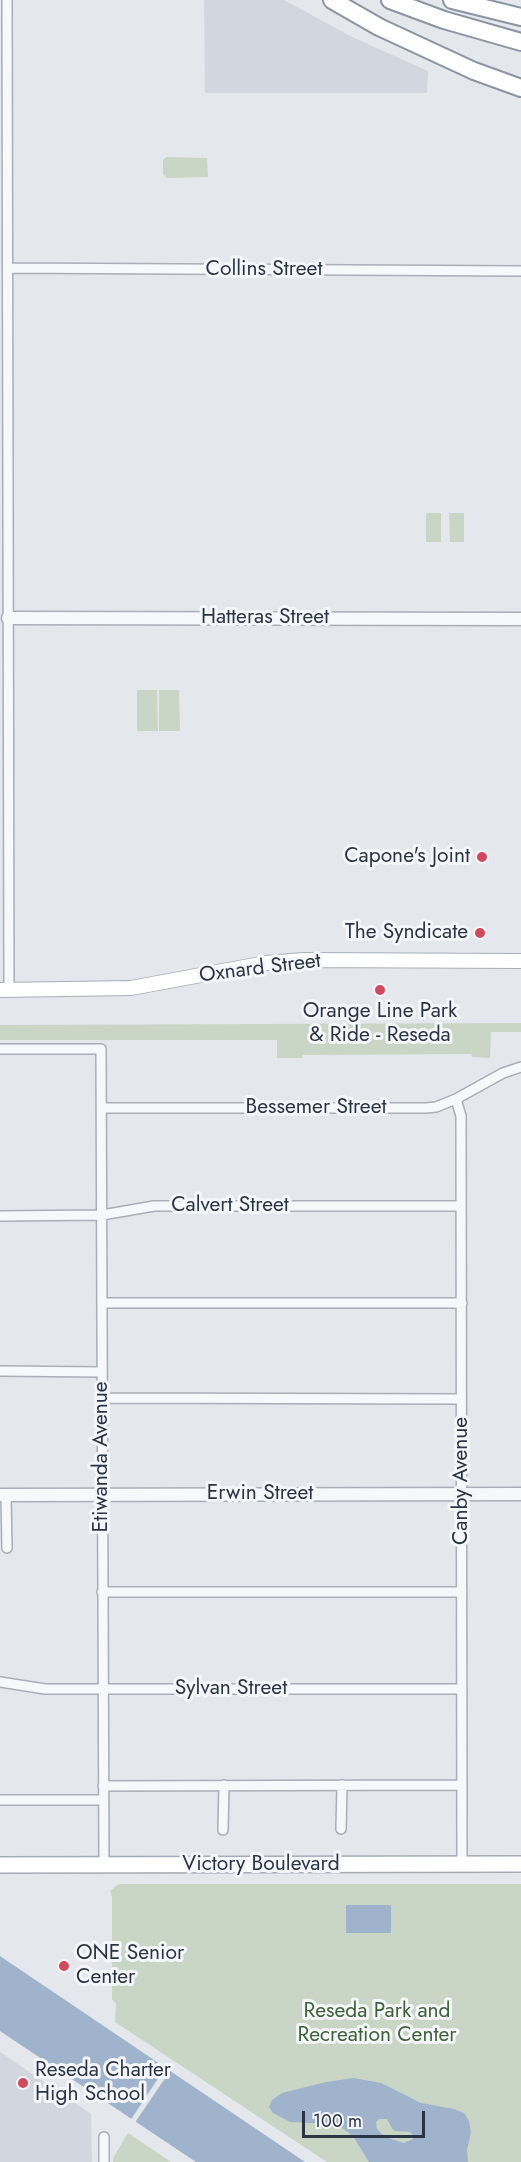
<!DOCTYPE html>
<html>
<head>
<meta charset="utf-8">
<style>
  body { margin:0 }
  #map { position:relative; width:521px; height:2162px; overflow:hidden; background:#e4e7ec; font-family:Jost,sans-serif }
  canvas { display:block }
  .scale { position:absolute; left:302px; top:2111px; width:123px; height:27px; box-sizing:border-box; border:3px solid #2b3445; border-top:0; padding-left:8px; font-size:18px; line-height:21px; white-space:nowrap; color:#2b3445; -webkit-text-stroke:4px #f4f6f9; paint-order:stroke }
</style>
</head>
<body>
<div id="map">
<canvas width="521" height="2162"></canvas>
<div class="scale">100 m</div>
</div>
<script>
const context = document.querySelector('canvas').getContext('2d');
context.lineJoin = 'round';
function paint(path, color) { context.fillStyle = color; context.fill(path, 'evenodd'); }
const poly = rows => new Path2D(rows.map(r => 'M' + r).join(''));
function trace(path, color, width, dash) { context.strokeStyle = color; context.lineWidth = width; context.lineCap = dash ? 'butt' : 'round'; context.setLineDash(dash || []); context.stroke(path); }
function drawText(font, color, halo, rows, align = 'center') {
  context.font = font + ' Jost,sans-serif'; context.lineWidth = 6; context.setLineDash([]); context.textBaseline = 'middle'; context.strokeStyle = halo; context.fillStyle = color; for (const [text, x, y, turn = 0] of rows) {
    context.save(); context.translate(x, y); context.rotate((+turn || 0) * Math.PI / 180); context.textAlign = isNaN(turn) ? turn : align; if (halo) context.strokeText(text, 0, 0); context.fillText(text, 0, 0); context.restore();
  }
}
const built = poly([
  [204,0,284,0,352,37,428,71,427,93,205,93],
  [0,2052,91,2114,92,2162,0,2162]
]);
const green = poly([
  [166,157,207,158,208,177,167,178,163,174,163,160],
  [426,513,441,513,441,542,426,542],
  [449,513,464,513,464,542,450,542],
  [137,690,157,690,158,731,137,731],
  [159,690,179,690,180,731,159,731],
  [521,1023,521,1032,491,1032,490,1058,472,1057,471,1054,303,1055,302,1058,277,1058,277,1040,0,1040,0,1025],
  [119,1884,521,1884,521,2162,327,2162,115,2022,116,2004,112,1999,112,1897,110,1891],
  [128,2133,171,2162,113,2162,113,2158]
]);
const water = poly([
  [346,1905,391,1905,391,1933,346,1933],
  [0,1956,305,2162,196,2162,0,2031],
  [354,2078,381,2083,421,2103,454,2109,464,2113,469,2121,471,2132,467,2150,468,2162,369,2162,353,2136,342,2128,329,2124,290,2122,273,2113,269,2107,272,2100,282,2093,326,2082],
  [379,2119,387,2119,393,2130,396,2131,410,2132,413,2135,413,2139,404,2143,385,2137,377,2129,376,2122]
]);
const pier = poly([
  [167,2065,172,2068,134,2124,130,2121]
]);
const minor = poly([
  [7,0,9,990],
  [8,268,521,271],
  [0,1049,101,1049,104,1865],
  [456,1099,461,1116,462,1865],
  [102,1108,426,1108,436,1107,456,1099,503,1073,521,1067],
  [0,1216,102,1215,154,1206,461,1206],
  [102,1303,462,1303],
  [0,1371,102,1372],
  [102,1398,461,1399],
  [6,1495,7,1548],
  [102,1592,462,1592],
  [0,1682,45,1689,462,1689],
  [103,1786,462,1785],
  [0,1800,103,1800],
  [341,1829,342,1785],
  [223,1830,224,1785],
  [104,2162,104,2137]
]);
const tertiary = poly([
  [8,618,521,619],
  [0,1495,521,1494]
]);
const secondary = poly([
  [0,990,131,988,266,963,304,960,521,961]
]);
const primary = poly([
  [0,1865,521,1864]
]);
const motorway = poly([
  [332,0,379,27,474,71,521,88],
  [390,0,444,20,521,42],
  [452,0,521,17]
]);
const markers = [
  [482,857,6,"#d1495b"],
  [480,933,6,"#d1495b"],
  [380,990,6,"#d1495b"],
  [64,1966,6,"#d1495b"],
  [23,2083,6,"#d1495b"]
];
const streetNames = [
  ["Collins Street",264,270],
  ["Hatteras Street",265,618],
  ["Oxnard Street",260,969,-7],
  ["Bessemer Street",316,1108],
  ["Calvert Street",230,1206],
  ["Etiwanda Avenue",102,1457,-90],
  ["Canby Avenue",462,1481,-90],
  ["Erwin Street",260,1494],
  ["Sylvan Street",231,1689],
  ["Victory Boulevard",261,1865]
];
const poiNames = [
  ["Capone's Joint",470,857],
  ["The Syndicate",468,933],
  ["Orange Line Park",380,1012,"center"],
  ["& Ride - Reseda",380,1036,"center"],
  ["ONE Senior",76,1954,"left"],
  ["Center",76,1978,"left"],
  ["Reseda Charter",35,2071,"left"],
  ["High School",35,2095,"left"]
];
const parkNames = [
  ["Reseda Park and",377,2012],
  ["Recreation Center",377,2036]
];
paint(built, '#d2d6de');
paint(green, '#c9d6c5');
paint(water, '#9fb4cc');
paint(pier, '#e4e7ec');
trace(minor, '#a9aeb7', 12);
trace(tertiary, '#a9aeb7', 15);
trace(secondary, '#a9aeb7', 16);
trace(primary, '#a3abb8', 18);
trace(motorway, '#8b94a3', 20);
trace(minor, '#f7f8fa', 9);
trace(tertiary, '#f7f8fa', 12);
trace(secondary, '#fff', 14);
trace(primary, '#fff', 15);
trace(motorway, '#fff', 16);
for (const [x, y, r, color] of markers) { const dot = new Path2D(); dot.arc(x, y, r, 0, 2 * Math.PI); context.fillStyle = color; context.fill(dot); trace(dot, '#f4f6f9', 2); }
drawText('21px', '#2b3445', '#f4f6f9', streetNames);
drawText('21px', '#2b3445', '#f4f6f9', poiNames, 'right');
drawText('21px', '#3f6138', '#f4f6f9', parkNames);
</script>
</body>
</html>
